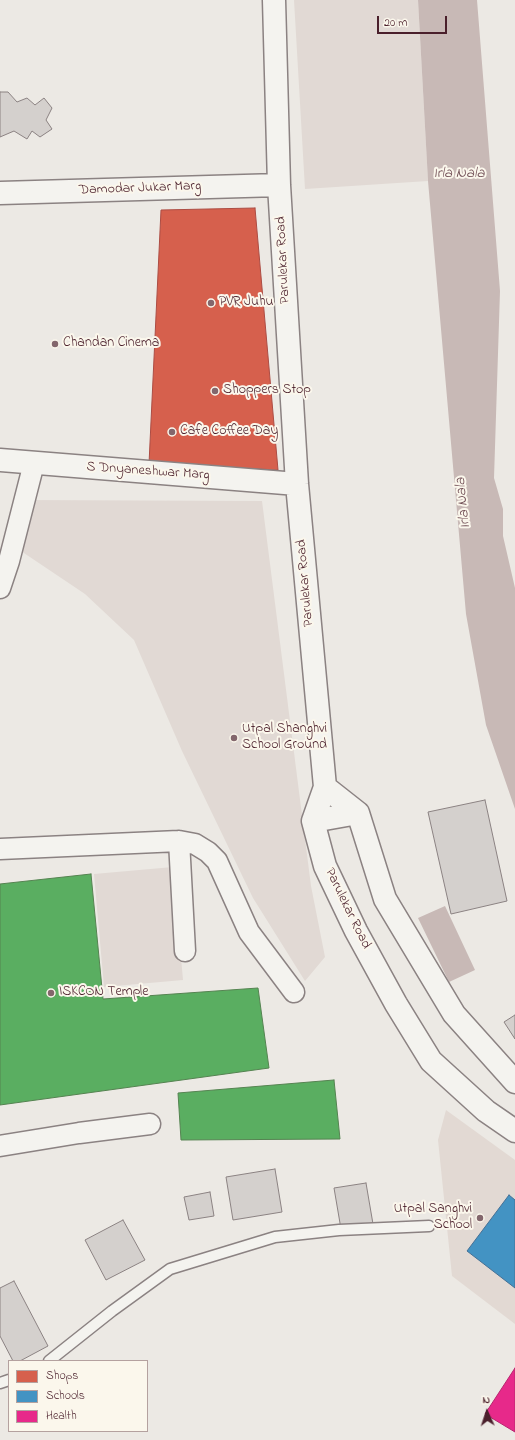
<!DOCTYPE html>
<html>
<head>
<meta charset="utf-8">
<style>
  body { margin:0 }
  #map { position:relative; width:515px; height:1440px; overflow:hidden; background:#ece9e4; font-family:"Indie Flower",sans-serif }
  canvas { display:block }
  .legend { position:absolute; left:8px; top:1360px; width:140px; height:72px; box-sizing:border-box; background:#fbf7ec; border:1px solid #b4a19f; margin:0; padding:5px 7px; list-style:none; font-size:12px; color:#4a1f2b }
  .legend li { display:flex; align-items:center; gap:8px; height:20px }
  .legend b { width:20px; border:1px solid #b4a19f }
  .north { position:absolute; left:467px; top:1392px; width:40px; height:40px; -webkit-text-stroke:3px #fbf7ec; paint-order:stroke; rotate:357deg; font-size:11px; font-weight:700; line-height:16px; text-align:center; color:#4a1f2b }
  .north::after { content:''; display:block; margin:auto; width:14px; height:18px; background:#4a1f2b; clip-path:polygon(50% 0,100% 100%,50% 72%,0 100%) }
  .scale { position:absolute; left:377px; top:16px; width:70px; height:18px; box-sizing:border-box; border:2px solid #4a1f2b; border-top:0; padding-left:5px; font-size:12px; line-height:14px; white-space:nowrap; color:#4a1f2b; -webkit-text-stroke:3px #fbf7ec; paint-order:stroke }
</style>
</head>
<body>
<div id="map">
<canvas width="515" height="1440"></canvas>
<ul class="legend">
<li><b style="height:11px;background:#d6604d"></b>Shops</li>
<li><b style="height:11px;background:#4393c3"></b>Schools</li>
<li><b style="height:11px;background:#e7298a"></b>Health</li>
</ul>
<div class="north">N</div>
<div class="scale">20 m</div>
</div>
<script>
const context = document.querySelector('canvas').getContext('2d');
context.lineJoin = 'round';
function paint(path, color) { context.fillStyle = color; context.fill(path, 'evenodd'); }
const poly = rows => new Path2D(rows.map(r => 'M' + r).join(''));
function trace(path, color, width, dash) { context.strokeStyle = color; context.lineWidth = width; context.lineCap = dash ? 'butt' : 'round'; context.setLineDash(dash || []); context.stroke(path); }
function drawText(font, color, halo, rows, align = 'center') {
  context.font = font + ' "Indie Flower",sans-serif'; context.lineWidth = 4; context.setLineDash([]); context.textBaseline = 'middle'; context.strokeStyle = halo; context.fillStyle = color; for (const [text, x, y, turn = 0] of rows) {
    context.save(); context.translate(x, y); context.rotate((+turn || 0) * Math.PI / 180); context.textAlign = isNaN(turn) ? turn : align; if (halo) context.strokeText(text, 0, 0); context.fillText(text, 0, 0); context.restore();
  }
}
const built = poly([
  [446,1110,515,1160,515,1324,452,1276,438,1140]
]);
const green = poly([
  [294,0,418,0,428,181,305,189],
  [21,500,262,501,311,886,325,957,305,981,253,898,182,751,134,640,85,594,15,547],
  [173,867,183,980,104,987,94,874]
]);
const water = poly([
  [418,0,477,0,500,291,494,478,503,509,503,536,515,588,515,809,486,725,466,614,428,181],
  [445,906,475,970,449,982,418,918]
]);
const shops = poly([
  [255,208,278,470,149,464,161,210,255,208]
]);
const schools = poly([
  [509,1195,515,1200,515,1288,467,1251,509,1195]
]);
const health = poly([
  [515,1368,515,1432,485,1414,515,1368]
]);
const public = poly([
  [91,874,103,999,258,988,269,1068,0,1105,0,884,91,874],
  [334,1080,340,1139,181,1140,178,1093,334,1080]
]);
const building = poly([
  [0,92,8,92,17,102,27,98,35,105,44,98,52,108,46,120,52,129,40,137,32,131,27,139,14,131,0,137,0,92],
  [485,800,507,901,451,914,428,812,485,800],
  [515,1015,515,1039,504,1022,515,1015],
  [275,1169,282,1212,233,1220,226,1177,275,1169],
  [366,1183,373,1224,341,1229,334,1188,366,1183],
  [210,1192,214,1216,189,1220,184,1197,210,1192],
  [123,1220,145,1260,106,1280,85,1240,123,1220],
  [14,1281,48,1346,20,1361,13,1361,0,1336,0,1288,14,1281]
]);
const lane = poly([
  [49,1361,112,1311,170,1269,275,1237,339,1230,429,1226],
  [0,1383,9,1380]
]);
const street = poly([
  [0,588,9,561,34,463],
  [179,841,185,951],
  [0,849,179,841,195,844,208,852,217,861,249,932,294,992],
  [0,1146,79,1133,150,1124]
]);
const secondary = poly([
  [274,0,279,185,297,484,325,787,313,821,325,866,356,931,396,1004,431,1061,486,1111,515,1131],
  [0,193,279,185],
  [0,460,297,484],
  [325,787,358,813,385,899,454,1014,515,1082],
  [313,821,358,813]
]);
const markers = [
  [211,303,4,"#83666c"],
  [55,344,4,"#83666c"],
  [215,391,4,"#83666c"],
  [172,432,4,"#83666c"],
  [234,738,4,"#83666c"],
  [51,993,4,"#83666c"],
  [480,1218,4,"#83666c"]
];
const streetNames = [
  ["Damodar Jukar Marg",140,189,-2],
  ["Parulekar Road",284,260,-93],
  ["S Dnyaneshwar Marg",148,472,4],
  ["Parulekar Road",306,583,-95],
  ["Parulekar Road",347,909,64]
];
const poiNames = [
  ["PVR Juhu",219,303],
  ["Chandan Cinema",63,344],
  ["Shoppers Stop",223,391],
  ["Cafe Coffee Day",180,432],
  ["Utpal Shanghvi",242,730],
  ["School Ground",242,746],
  ["ISKCON Temple",59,993],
  ["Utpal Sanghvi",472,1210,"right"],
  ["School",472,1226,"right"]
];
const waterNames = [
  ["Irla Nala",459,175],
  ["Irla Nala",464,503,-96]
];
paint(built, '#e2d9d3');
paint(green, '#e1d9d4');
paint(water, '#c8b9b6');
paint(shops, '#d6604d');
trace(shops, '#ac4c43', 1);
paint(schools, '#4393c3');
trace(schools, '#457095', 1);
paint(health, '#e7298a');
trace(health, '#b8266e', 1);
paint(public, '#5aae61');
trace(public, '#558351', 1);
paint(building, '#d4d0cd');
trace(building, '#8b8282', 1);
trace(lane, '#8b8282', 13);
trace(street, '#8b8282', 23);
trace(secondary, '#8b8282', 25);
trace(lane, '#f4f3ef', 10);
trace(street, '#f4f3ef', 20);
trace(secondary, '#f4f3ef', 22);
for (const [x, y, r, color] of markers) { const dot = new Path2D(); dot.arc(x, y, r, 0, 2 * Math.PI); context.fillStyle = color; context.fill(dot); trace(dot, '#fbf7ec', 1.5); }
drawText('14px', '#4a1f2b', '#fbf7ec', streetNames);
drawText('14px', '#4a1f2b', '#fbf7ec', poiNames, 'left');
drawText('italic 15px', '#704e55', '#fbf7ec', waterNames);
</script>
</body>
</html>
